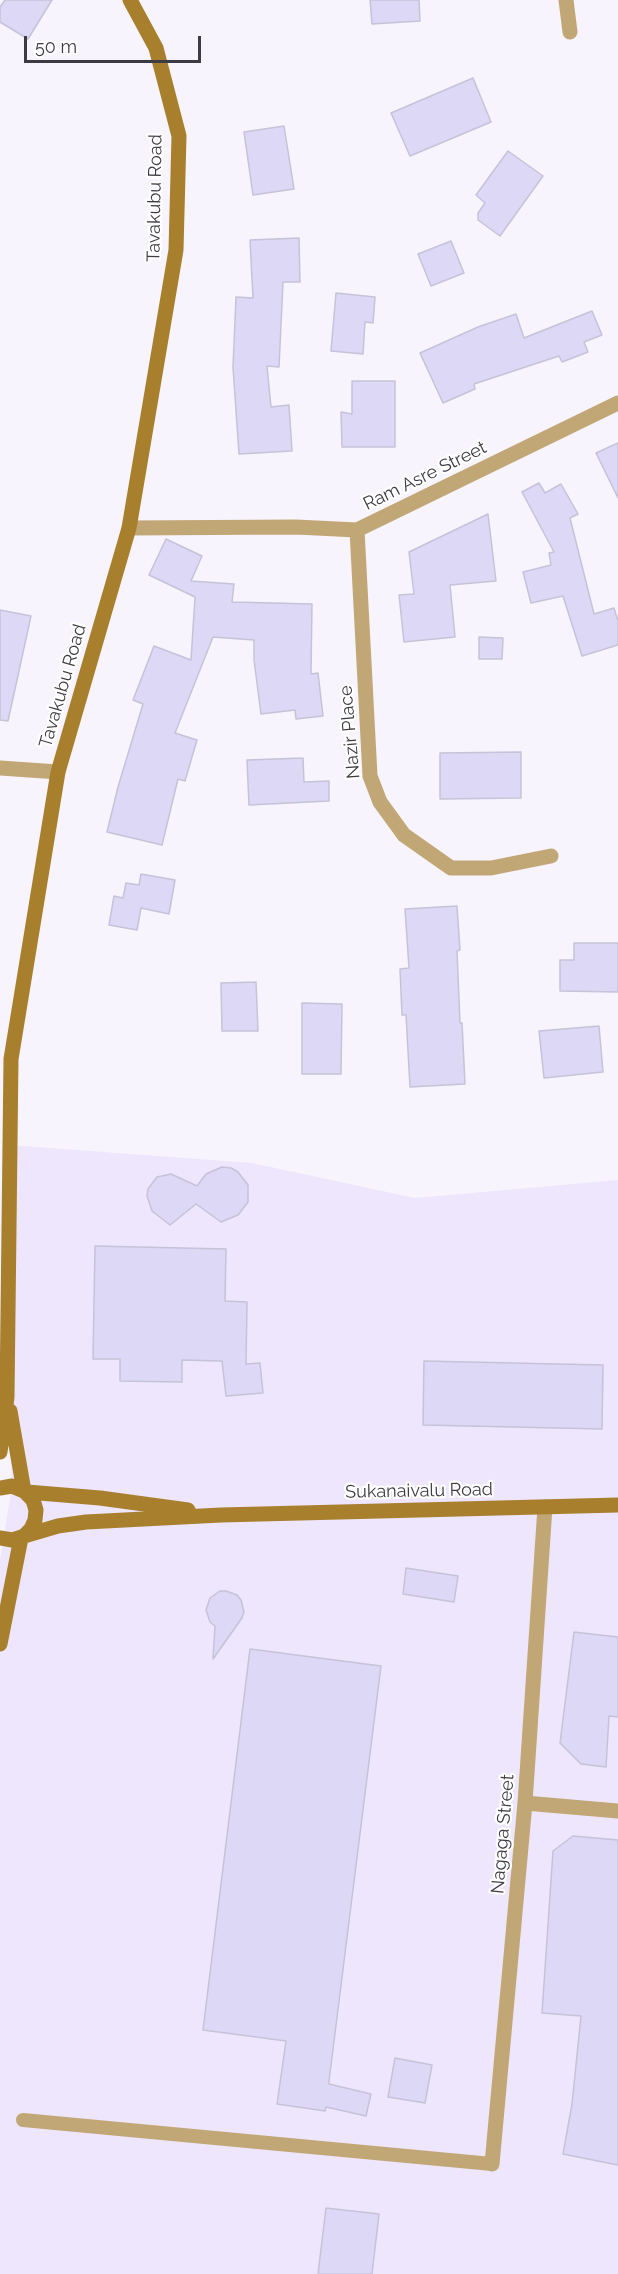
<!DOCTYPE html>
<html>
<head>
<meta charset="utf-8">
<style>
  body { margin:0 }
  #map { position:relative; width:618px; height:2274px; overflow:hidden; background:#f7f4fd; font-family:Raleway,sans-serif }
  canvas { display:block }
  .scale { position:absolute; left:24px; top:36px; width:177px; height:27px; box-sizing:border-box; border:3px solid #3d3a42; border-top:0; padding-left:8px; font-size:18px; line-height:21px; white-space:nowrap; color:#3d3a42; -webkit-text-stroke:4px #fff; paint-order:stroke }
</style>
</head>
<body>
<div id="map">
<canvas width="618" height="2274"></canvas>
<div class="scale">50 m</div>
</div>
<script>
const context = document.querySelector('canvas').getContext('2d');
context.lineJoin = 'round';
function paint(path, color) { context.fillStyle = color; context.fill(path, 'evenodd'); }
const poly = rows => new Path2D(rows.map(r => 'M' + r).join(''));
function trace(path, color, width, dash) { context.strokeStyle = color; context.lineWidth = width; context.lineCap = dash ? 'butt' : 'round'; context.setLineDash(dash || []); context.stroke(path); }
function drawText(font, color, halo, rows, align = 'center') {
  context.font = font + ' Raleway,sans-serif'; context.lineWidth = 4.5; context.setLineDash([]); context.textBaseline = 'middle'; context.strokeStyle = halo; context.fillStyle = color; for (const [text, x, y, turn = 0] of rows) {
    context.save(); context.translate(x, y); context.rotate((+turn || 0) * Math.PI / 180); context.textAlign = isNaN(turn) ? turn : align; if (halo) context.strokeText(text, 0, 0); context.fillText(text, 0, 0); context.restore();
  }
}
const built = poly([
  [10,1145,252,1163,415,1198,618,1180,618,2274,0,2274,0,1560,12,1486,7,1397]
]);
const building = poly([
  [5,0,52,0,28,39,0,22,0,7,5,0],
  [370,0,419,0,420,21,372,24,370,0],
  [473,78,491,122,410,156,391,113,473,78],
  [284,126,294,189,253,195,244,132,284,126],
  [508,151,543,176,500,236,478,220,478,213,485,203,476,195,508,151],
  [299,238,300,282,283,282,279,367,267,366,271,407,289,405,292,451,239,454,233,367,236,297,253,298,250,240,299,238],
  [451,241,464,273,431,286,418,254,451,241],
  [336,293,375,297,373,323,365,322,363,354,331,351,336,293],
  [592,311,602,335,584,342,588,352,562,362,559,356,474,384,475,389,443,403,420,353,478,327,516,314,524,338,592,311],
  [352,381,395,381,395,447,342,447,341,412,352,414,352,381],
  [618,443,618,498,596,453,618,443],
  [539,483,545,493,561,484,578,514,570,518,594,614,614,608,618,621,618,645,582,656,563,596,531,603,523,572,551,565,549,553,554,552,522,492,539,483],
  [488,514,496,581,450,585,455,637,404,642,399,595,414,594,409,552,488,514],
  [166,539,202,556,191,581,234,584,232,602,312,604,311,674,318,673,323,716,296,719,295,710,261,714,254,660,254,640,213,637,175,733,197,740,185,781,178,779,162,845,107,832,118,787,143,704,133,700,154,646,191,660,195,597,149,575,166,539],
  [0,610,31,616,8,721,0,720,0,610],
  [479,637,503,638,502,659,479,659,479,637],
  [521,752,521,798,440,799,440,753,521,752],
  [303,758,304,782,329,781,329,801,249,805,247,760,303,758],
  [141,874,175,880,169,914,141,908,137,930,109,925,114,896,123,898,126,883,139,885,141,874],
  [457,906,460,950,457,951,460,1023,462,1023,465,1084,410,1087,406,1015,402,1015,400,969,409,968,405,909,457,906],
  [574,943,618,943,618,992,560,991,560,960,574,960,574,943],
  [256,982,258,1031,222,1031,221,983,256,982],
  [302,1003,342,1004,341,1074,302,1074,302,1003],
  [599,1026,603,1072,544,1078,539,1031,599,1026],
  [222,1167,231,1168,238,1172,248,1185,248,1202,238,1215,221,1222,196,1204,170,1225,152,1211,147,1196,148,1189,157,1177,171,1174,197,1186,206,1174,222,1167],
  [95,1246,226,1249,225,1301,247,1302,246,1364,260,1363,263,1393,226,1396,222,1361,182,1360,182,1382,120,1381,120,1359,93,1359,95,1246],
  [424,1361,603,1365,602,1429,423,1425,424,1361],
  [406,1568,458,1576,454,1602,403,1594,406,1568],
  [220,1591,226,1591,237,1595,241,1600,244,1612,242,1618,213,1659,215,1626,210,1622,206,1610,210,1598,220,1591],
  [574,1632,618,1637,618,1717,609,1716,606,1767,581,1764,560,1743,574,1632],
  [250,1649,381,1666,329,2081,329,2084,371,2094,366,2116,326,2107,325,2111,277,2104,286,2041,203,2030,250,1649],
  [573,1836,618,1840,618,2165,563,2154,572,2104,581,2016,542,2013,553,1851,573,1836],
  [395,2058,432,2065,425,2103,388,2097,395,2058],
  [326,2208,379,2214,372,2274,318,2274,326,2208]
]);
const service = poly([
  [23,2120,492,2164]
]);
const minor = poly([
  [566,0,570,32],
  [129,528,296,527,357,530,618,403],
  [357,530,370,776,380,802,404,835,451,868,491,868,551,856],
  [0,768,58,772],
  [525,1803,618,1811],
  [492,2164,525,1803,545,1507]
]);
const secondary = poly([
  [10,1411,24,1491],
  [0,1452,7,1397,11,1059,58,772,129,528,176,250,179,136,156,48,130,0],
  [0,1488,12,1486,24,1491,33,1500,36,1510,35,1520,31,1529,24,1536,12,1540,0,1538],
  [27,1492,100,1498,188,1510],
  [24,1536,58,1526,86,1522,221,1515,618,1505],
  [0,1644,21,1538]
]);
const streetNames = [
  ["Tavakubu Road",155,198,-89],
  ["Ram Asre Street",425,476,-26],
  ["Tavakubu Road",63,686,-74],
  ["Nazir Place",350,732,-95],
  ["Sukanaivalu Road",419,1491,-1],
  ["Nagaga Street",503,1834,-85]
];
paint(built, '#eee6fd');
paint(building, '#dcd8f6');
trace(building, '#c5c3d8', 1.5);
trace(service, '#c2a776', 14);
trace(minor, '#c2a776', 15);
trace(secondary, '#a8802d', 15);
drawText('18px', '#3d3a42', '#fff', streetNames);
</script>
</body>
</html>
